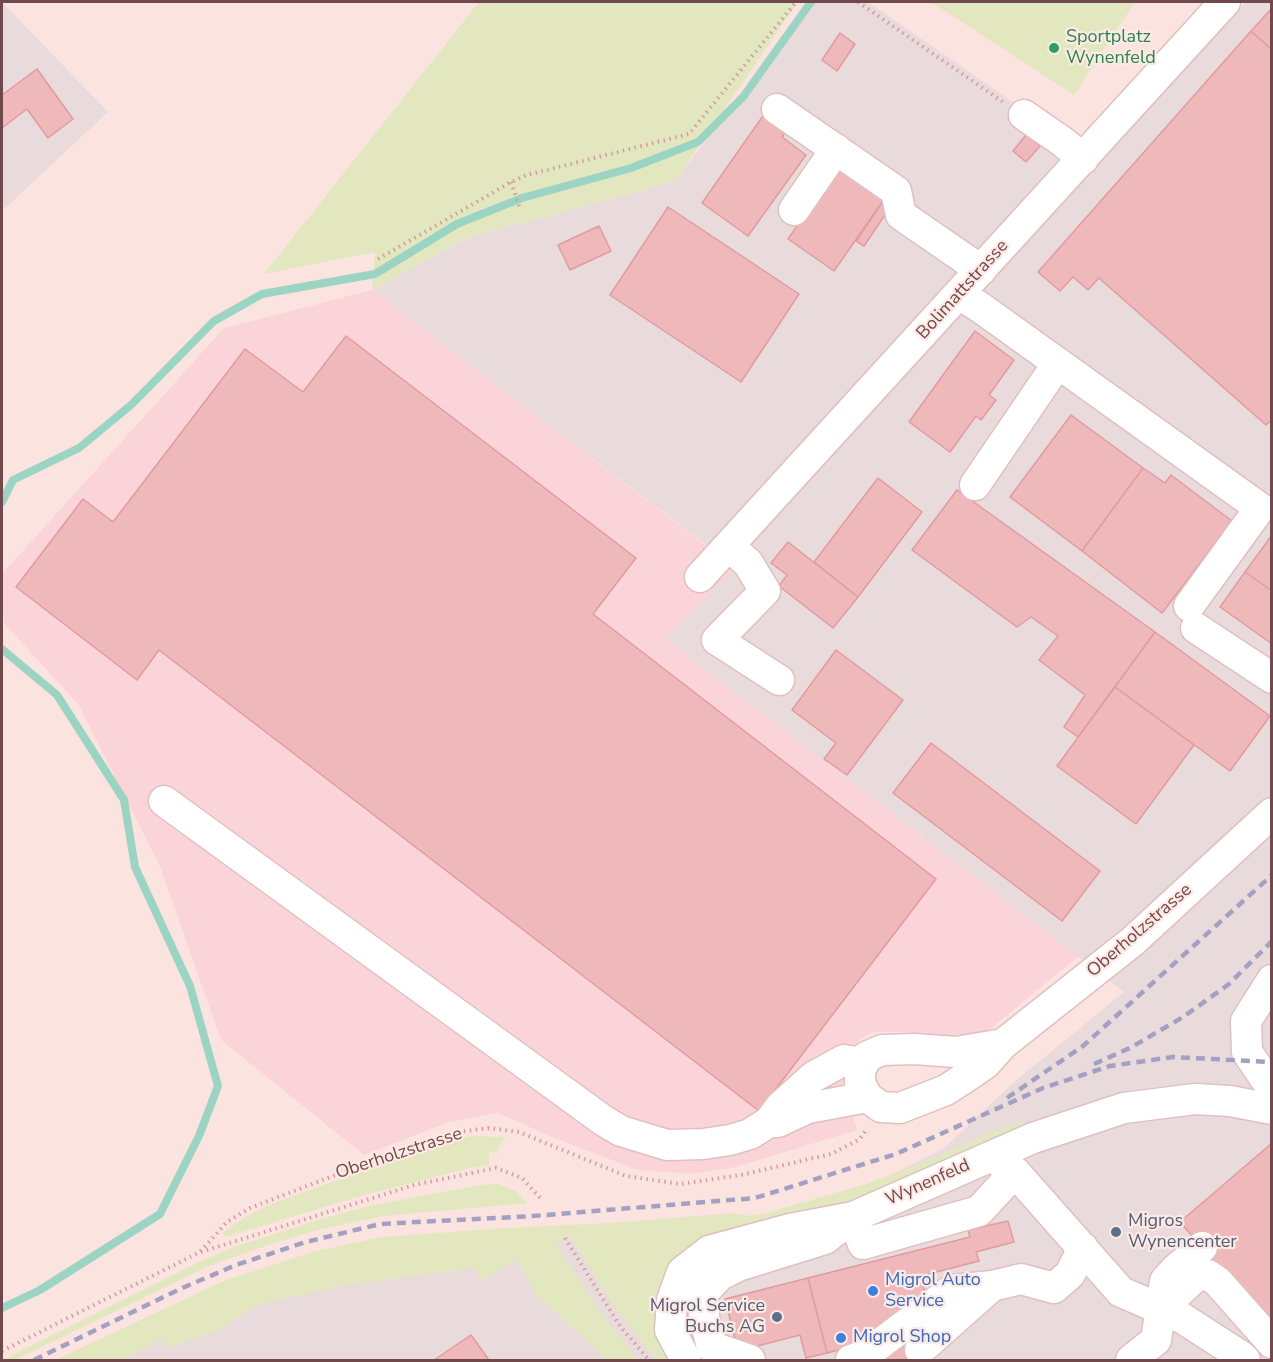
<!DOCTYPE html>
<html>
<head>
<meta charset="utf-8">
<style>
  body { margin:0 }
  #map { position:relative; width:1273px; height:1362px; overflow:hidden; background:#fbe4e0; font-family:"Nunito Sans",sans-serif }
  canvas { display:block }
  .frame { position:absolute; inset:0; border:3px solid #70494d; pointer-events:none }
</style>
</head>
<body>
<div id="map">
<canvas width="1273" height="1362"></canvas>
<div class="frame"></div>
</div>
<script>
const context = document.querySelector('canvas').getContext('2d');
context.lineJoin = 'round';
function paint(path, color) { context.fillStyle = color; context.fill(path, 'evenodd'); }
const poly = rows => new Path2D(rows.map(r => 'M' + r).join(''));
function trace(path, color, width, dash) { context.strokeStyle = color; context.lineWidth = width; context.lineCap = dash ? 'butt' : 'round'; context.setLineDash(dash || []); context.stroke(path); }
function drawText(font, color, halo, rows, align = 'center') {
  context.font = font + ' "Nunito Sans",sans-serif'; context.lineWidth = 4.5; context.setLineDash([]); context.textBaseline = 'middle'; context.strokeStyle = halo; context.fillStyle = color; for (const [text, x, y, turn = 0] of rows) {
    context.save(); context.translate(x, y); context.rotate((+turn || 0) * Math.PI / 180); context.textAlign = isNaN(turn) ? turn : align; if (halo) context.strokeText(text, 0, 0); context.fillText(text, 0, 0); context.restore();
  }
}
const commercial = poly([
  [372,290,735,568,665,639,1079,956,984,1034,957,1040,910,1032,871,1032,845,1051,843,1084,857,1130,736,1167,691,1174,638,1170,552,1137,498,1113,449,1122,364,1155,221,1040,159,864,78,704,2,621,2,574,224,328]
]);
const industrial = poly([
  [2,2,108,112,2,211],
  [810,2,868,2,1100,162,1246,2,1271,2,1271,1360,97,1360,189,1299,488,1232,608,1236,772,1214,872,1184,943,1149,1013,1083,1124,992,664,638,735,567,372,290,467,238,675,181]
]);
const green = poly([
  [479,2,798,2,675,181,467,238,372,290,375,252,264,274],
  [931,2,1135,2,1074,95],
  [1022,1121,1029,1133,919,1184,687,1255,679,1360,656,1360,613,1305,570,1237,556,1244,600,1311,638,1360,608,1360,538,1297,515,1259,482,1281,475,1268,345,1285,256,1305,223,1328,168,1348,162,1338,122,1360,55,1360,226,1280,316,1251,382,1237,506,1228,611,1223,732,1213,751,1216,763,1214,869,1183,915,1166,995,1130],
  [471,1136,506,1137,498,1147,497,1153,489,1152,489,1165,470,1168,357,1197,226,1237,222,1233,247,1216,271,1204,428,1147],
  [499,1184,515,1191,528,1203,383,1216,318,1230,271,1244,211,1265,15,1360,2,1360,192,1265,236,1246,322,1219,369,1206,480,1185]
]);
const stream = poly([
  [2,502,13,480,79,448,131,405,214,321,262,294,375,274,457,224,522,198,631,168,698,142,743,97,811,2],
  [2,649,57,695,124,800,135,867,190,986,218,1086,199,1136,160,1214,40,1290,2,1308]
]);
const building = poly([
  [1272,8,1272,50,1251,31,1272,8],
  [1251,31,1272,50,1272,419,1266,425,1099,278,1088,290,1073,277,1060,291,1038,272,1251,31],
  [840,33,855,44,837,71,822,60,840,33],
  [37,69,73,119,48,138,27,109,2,128,2,95,37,69],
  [765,113,788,129,782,137,806,155,748,236,702,203,765,113],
  [1026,135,1040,146,1026,162,1013,151,1026,135],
  [838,166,885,198,834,271,788,239,838,166],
  [885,198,893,203,864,246,856,241,885,198],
  [668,207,799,294,741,382,610,295,668,207],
  [599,226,611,251,570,270,558,245,599,226],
  [975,331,1014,360,989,395,996,400,981,420,976,416,950,452,909,422,975,331],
  [346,336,636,558,593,614,936,879,759,1111,159,650,137,680,16,587,83,499,113,522,245,349,303,392,346,336],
  [1071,415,1143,468,1082,551,1010,497,1071,415],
  [1143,468,1165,483,1171,475,1232,521,1162,613,1082,551,1143,468],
  [878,478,922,512,858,597,814,562,878,478],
  [957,490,1155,632,1078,737,1064,727,1085,695,1039,660,1058,636,1031,617,1017,627,912,550,957,490],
  [1272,535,1272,591,1245,572,1272,535],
  [788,542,858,597,833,628,779,586,787,575,771,563,788,542],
  [1245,572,1272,591,1272,644,1220,607,1245,572],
  [1155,632,1270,716,1230,771,1115,687,1155,632],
  [836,650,903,700,847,775,824,759,836,743,792,710,836,650],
  [1115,687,1194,745,1136,824,1057,766,1115,687],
  [931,743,1100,871,1062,921,893,793,931,743],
  [1272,1143,1272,1328,1180,1222,1272,1143],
  [1008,1221,1014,1242,976,1252,979,1261,921,1276,925,1292,862,1344,827,1353,808,1278,970,1237,968,1230,1008,1221],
  [808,1278,827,1353,806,1358,800,1335,738,1351,725,1299,808,1278],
  [471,1335,489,1360,434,1360,471,1335],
  [910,1338,929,1360,882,1360,910,1338]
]);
const path = poly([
  [858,2,1003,102],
  [511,182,520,209],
  [378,259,511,182,527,175,689,134,796,2],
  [565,1238,620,1326,649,1360],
  [201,1252,414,1185,496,1168,522,1178,541,1199],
  [2,1351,200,1252,227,1222,250,1208,359,1166,458,1132,489,1128,519,1132,626,1176,680,1184,741,1175,831,1154,860,1139,866,1130]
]);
const minor = poly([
  [777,109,896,191,901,215,981,270],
  [1024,115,1063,142,1083,159],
  [794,210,836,149],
  [959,294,981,308,1260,508,1189,606],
  [975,485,1058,363],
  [729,546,748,563,765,591,717,640,779,680],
  [700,577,1225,2],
  [1196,628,1272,678],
  [164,801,604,1121,621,1131,667,1145,703,1144,730,1140,750,1134,769,1122,781,1106,813,1077,844,1060,864,1063],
  [1272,980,1246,1021,1247,1052,1266,1080,1272,1084],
  [1003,1044,956,1052,914,1049,882,1050,866,1057,860,1071,860,1083,867,1097,881,1107,900,1108,946,1090,972,1073,986,1063,1003,1044,1133,941,1272,813],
  [772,1122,778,1122,808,1108,867,1097],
  [998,1161,1015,1172,1121,1292,1182,1318,1241,1356,1245,1360],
  [1160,1310,1196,1276,1208,1275,1218,1282,1272,1343],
  [712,1347,750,1360],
  [920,1350,992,1286,1021,1279,1054,1288,1070,1274,1083,1248],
  [686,1360,670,1330,672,1300,682,1272,709,1251,790,1229,853,1217,1033,1138,1124,1108,1195,1099,1230,1101,1272,1109],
  [725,1360,712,1347,704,1317,703,1293,720,1275,738,1266,825,1239,853,1217,863,1244,979,1211,1015,1172],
  [851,1360,865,1355,952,1290,992,1286],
  [1131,1360,1156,1340,1165,1281,1176,1269,1202,1247]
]);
const rail = poly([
  [1094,1064,1130,1048,1183,1017,1229,984,1272,941],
  [1007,1098,1083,1046,1272,875],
  [34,1360,180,1289,236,1265,306,1242,380,1224,533,1216,755,1198,896,1154,1043,1088,1110,1066,1173,1057,1272,1062]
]);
const markers = [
  [1054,48,6,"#2e9e5b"],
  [1116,1232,6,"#5c6f8a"],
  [873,1291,6,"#3f7fe0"],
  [777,1317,6,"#5c6f8a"],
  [841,1338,6,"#3f7fe0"]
];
const leisureNames = [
  ["Sportplatz",1066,38],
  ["Wynenfeld",1066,59]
];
const streetNames = [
  ["Bolimattstrasse",963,290,-48],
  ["Oberholzstrasse",1140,931,-41],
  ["Oberholzstrasse",399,1154,-18],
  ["Wynenfeld",928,1183,-24]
];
const serviceNames = [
  ["Migros",1128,1222],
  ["Wynencenter",1128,1243],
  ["Migrol Service",765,1307,"right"],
  ["Buchs AG",765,1328,"right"]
];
const shopNames = [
  ["Migrol Auto",885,1281],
  ["Service",885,1302],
  ["Migrol Shop",853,1338]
];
paint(commercial, '#fbd4da');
paint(industrial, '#e9dbdb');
paint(green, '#e2e7bf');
trace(stream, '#9cd4c3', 8);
paint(building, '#efb9bc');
trace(building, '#e19aa0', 1.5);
trace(minor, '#e0c0bf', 33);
trace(path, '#d39ca1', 4, [1.5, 4.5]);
trace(minor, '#fff', 30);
trace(rail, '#a3a0c2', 4.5, [9, 6]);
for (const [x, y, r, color] of markers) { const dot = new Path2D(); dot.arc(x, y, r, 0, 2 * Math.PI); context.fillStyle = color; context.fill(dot); trace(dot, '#fee9e5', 2); }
drawText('18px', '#27864d', '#fee9e5', leisureNames, 'left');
drawText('18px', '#70494d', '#fee9e5', streetNames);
drawText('18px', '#4e5e75', '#fee9e5', serviceNames, 'left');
drawText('18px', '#366cbe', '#fee9e5', shopNames, 'left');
</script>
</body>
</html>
